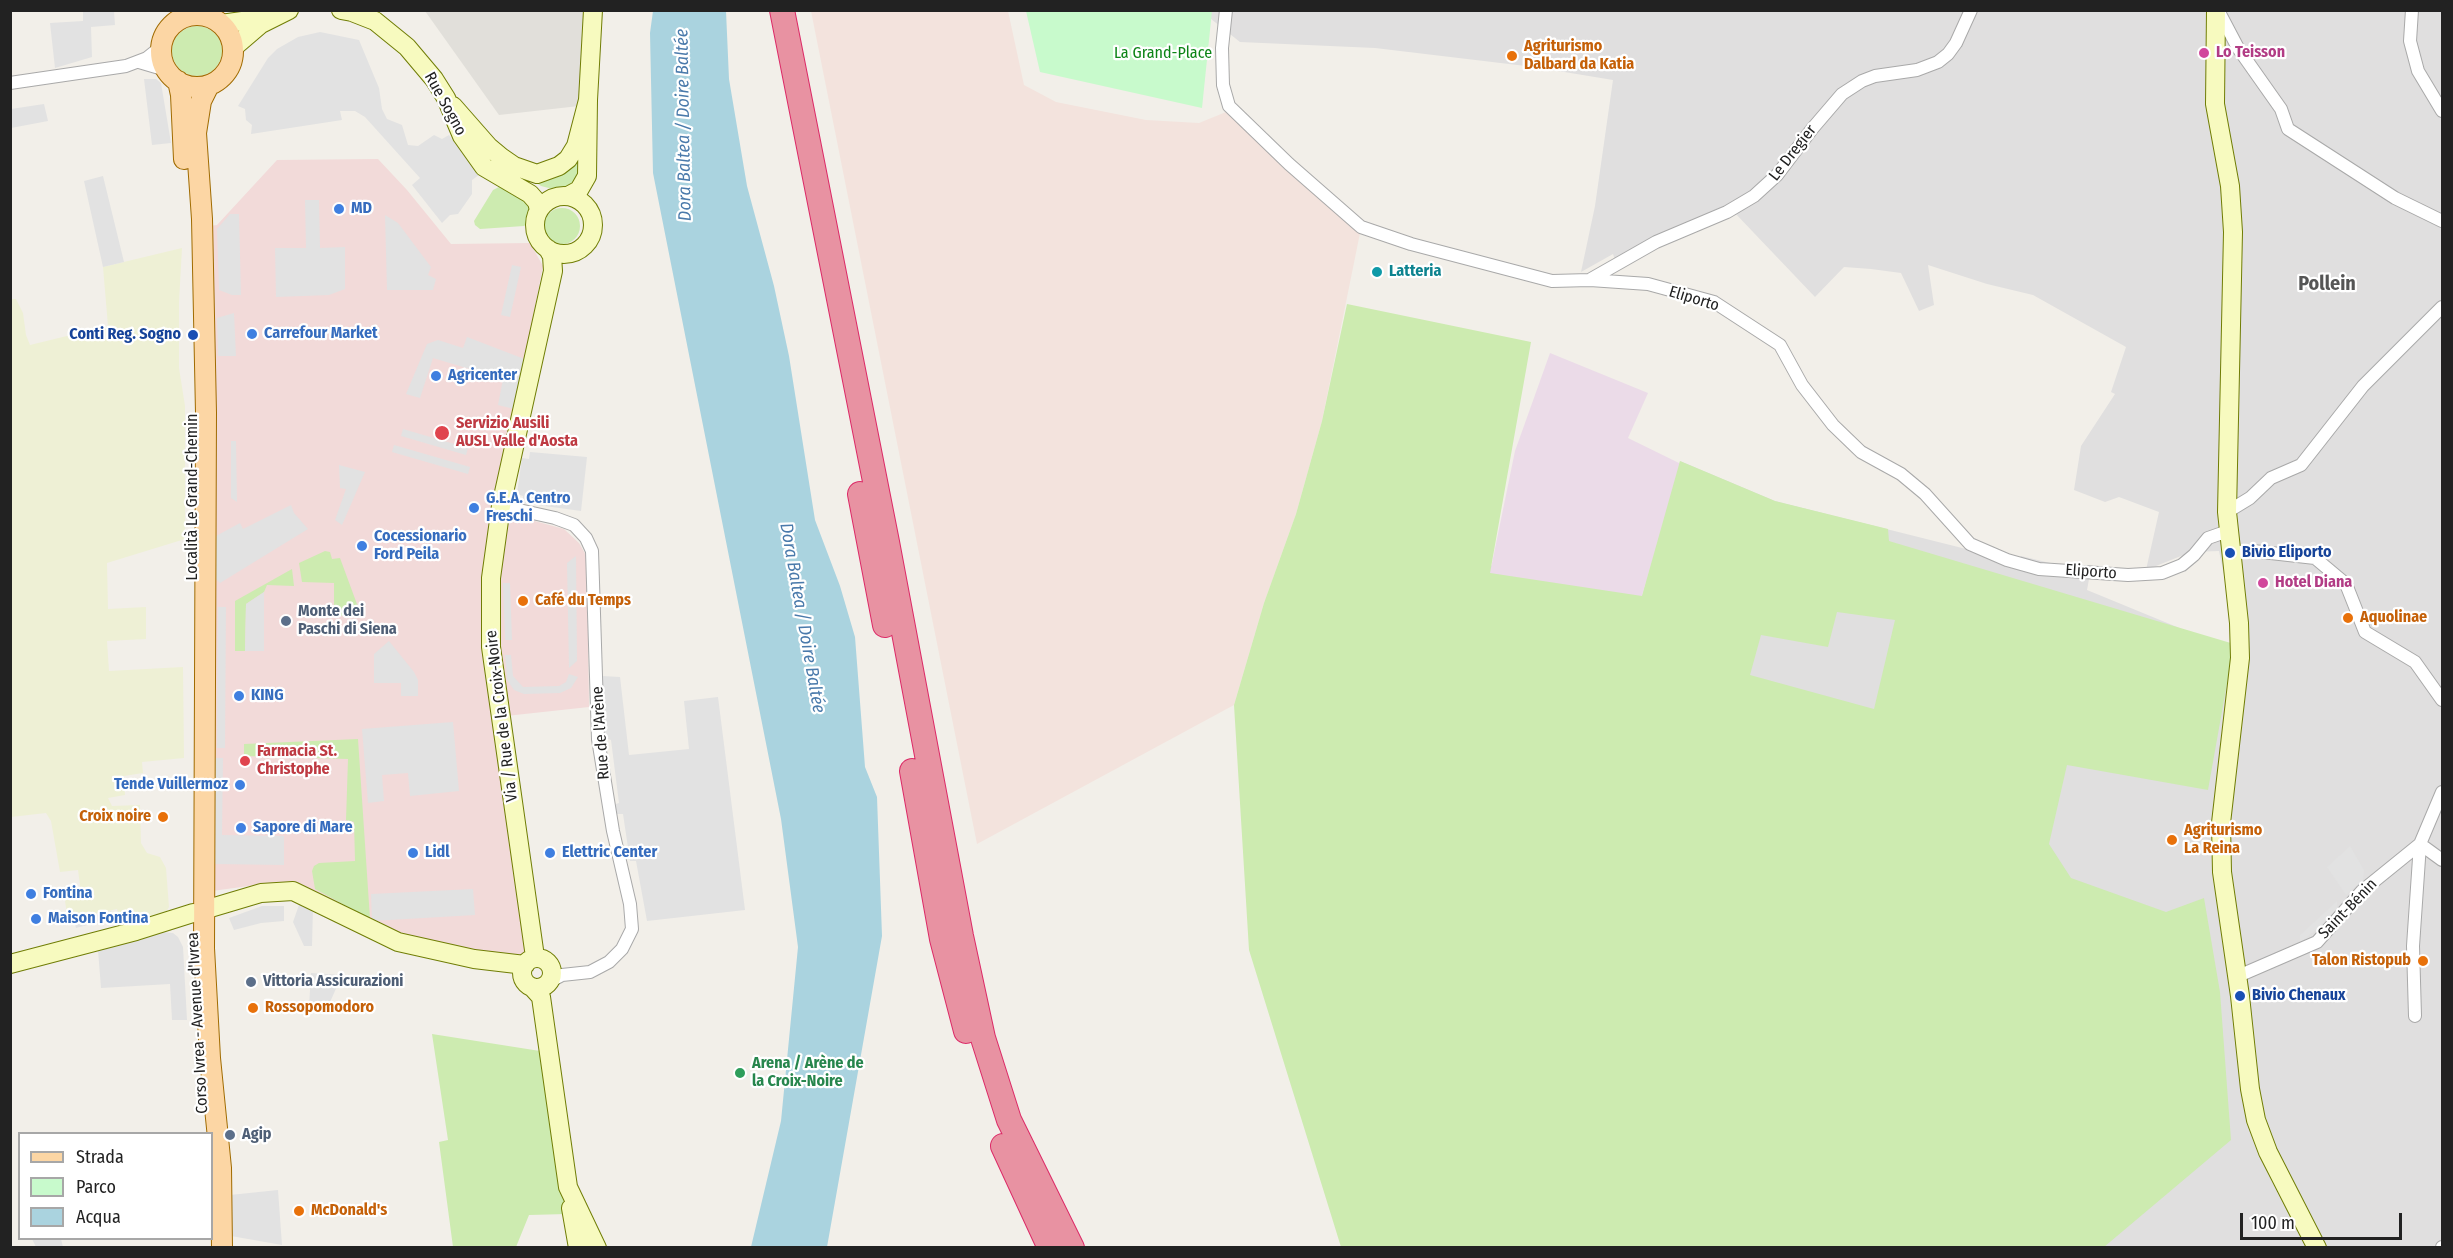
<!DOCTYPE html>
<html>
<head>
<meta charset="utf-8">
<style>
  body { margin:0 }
  #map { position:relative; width:2453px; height:1258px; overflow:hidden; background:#f2efe9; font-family:"Fira Sans Condensed",sans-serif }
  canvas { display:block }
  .frame { position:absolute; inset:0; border:12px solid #222; pointer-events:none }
  .legend { position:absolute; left:18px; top:1132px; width:195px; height:108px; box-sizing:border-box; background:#fff; border:2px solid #a7a7a7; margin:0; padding:8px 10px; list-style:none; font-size:18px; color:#222 }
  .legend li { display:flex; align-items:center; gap:12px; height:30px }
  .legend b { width:30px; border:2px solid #a7a7a7 }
  .scale { position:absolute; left:2240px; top:1213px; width:162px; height:27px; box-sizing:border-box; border:3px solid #222; border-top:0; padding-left:8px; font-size:18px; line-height:21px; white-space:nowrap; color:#222; -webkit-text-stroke:4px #fff; paint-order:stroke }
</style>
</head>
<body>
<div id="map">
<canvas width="2453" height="1258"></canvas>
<div class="frame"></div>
<ul class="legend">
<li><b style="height:8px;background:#fcd6a4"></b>Strada</li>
<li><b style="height:16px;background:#c8facc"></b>Parco</li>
<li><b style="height:16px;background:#aad3df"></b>Acqua</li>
</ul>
<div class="scale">100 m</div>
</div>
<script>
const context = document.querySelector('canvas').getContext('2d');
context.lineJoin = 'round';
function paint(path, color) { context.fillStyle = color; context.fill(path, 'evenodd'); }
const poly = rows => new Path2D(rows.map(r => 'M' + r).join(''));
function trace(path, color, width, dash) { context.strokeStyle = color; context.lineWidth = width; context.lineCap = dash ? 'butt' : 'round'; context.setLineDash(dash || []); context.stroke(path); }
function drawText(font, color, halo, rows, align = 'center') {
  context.font = font + ' "Fira Sans Condensed",sans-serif'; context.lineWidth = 4.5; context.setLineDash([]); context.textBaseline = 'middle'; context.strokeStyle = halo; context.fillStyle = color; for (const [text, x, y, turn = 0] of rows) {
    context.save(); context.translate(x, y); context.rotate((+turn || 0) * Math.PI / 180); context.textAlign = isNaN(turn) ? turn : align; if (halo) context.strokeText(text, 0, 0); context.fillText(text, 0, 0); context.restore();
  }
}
const residential = poly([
  [1201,11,2442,11,2442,1247,1568,1247,1531,1051,1489,565,1642,596,1680,461,1775,501,1986,554,2019,559,2021,556,2054,564,2091,568,2087,590,2233,650,2228,595,2219,551,2191,552,2146,570,2159,512,2119,497,2105,502,2074,490,2081,446,2115,394,2111,392,2126,347,2033,295,1987,284,1928,265,1934,305,1919,311,1901,273,1871,269,1844,267,1815,297,1733,211,1616,263,1613,254,1581,272,1595,206,1613,80,1534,67,1375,48,1240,42]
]);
const commercial = poly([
  [378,159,407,190,451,244,530,243,543,266,482,577,518,895,528,958,471,953,400,938,303,886,271,883,212,891,208,226,217,225,277,160],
  [505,513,564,529,579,543,587,557,589,707,506,716,494,576]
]);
const industrial = poly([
  [1550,353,1648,393,1628,438,1681,464,1641,599,1490,573,1515,451]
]);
const military = poly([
  [811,11,1008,11,1024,85,1056,102,1146,120,1199,123,1226,112,1360,233,1322,421,1296,514,1264,603,1234,705,977,844]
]);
const airport = poly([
  [425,11,588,11,579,106,499,115]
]);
const farmland = poly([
  [182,248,179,302,179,368,185,406,185,539,107,563,108,609,146,607,146,639,107,641,109,671,183,667,184,758,142,762,143,773,124,776,125,795,108,798,112,806,140,805,141,843,147,853,160,857,166,868,169,907,166,912,160,915,122,924,117,909,68,920,65,901,67,895,81,892,78,870,60,872,51,821,46,813,11,817,10,299,16,299,23,313,26,335,30,345,108,326,103,267]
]);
const grass = poly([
  '172 51a25 25 0 1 1 50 0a25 25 0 1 1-50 0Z',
  [582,147,581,179,564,192,541,186,530,178,546,180,557,177,567,169],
  [501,186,528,200,531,209,529,222,524,226,480,229,475,225,474,221,493,190],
  '544 226a18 18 0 1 1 36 0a18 18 0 1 1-36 0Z',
  [1347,304,1531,342,1490,573,1642,596,1680,461,1775,501,1888,529,1889,541,2234,644,2208,790,2067,765,2049,844,2071,878,2166,912,2204,898,2220,992,2231,1140,2104,1247,1341,1247,1249,950,1234,705,1264,603,1296,514,1322,421],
  [1837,612,1895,620,1874,709,1750,675,1761,635,1828,647],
  [325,551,330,552,332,559,340,558,361,615,334,616,334,583,302,582,299,563],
  [292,569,294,586,267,585,264,592,246,604,245,651,235,651,235,601],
  [358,739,370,919,315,889,312,871,314,866,319,863,355,861,354,822,346,820,348,759,244,756,244,744],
  [432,1034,540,1051,567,1214,529,1215,516,1247,453,1247,439,1142,448,1140]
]);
const park = poly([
  [1026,11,1212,11,1202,108,1040,72]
]);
const parking = poly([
  [83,11,114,11,115,25,91,27,92,57,55,68,50,23,83,21],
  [320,32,359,40,379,88,382,109,387,119,402,125,408,145,418,146,434,135,442,139,449,135,479,175,472,180,472,194,458,214,450,215,442,223,412,185,420,178,365,117,355,111,340,111,342,120,251,134,252,125,246,120,245,109,238,106,268,58,277,49,298,37],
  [144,79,156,79,161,83,171,143,152,145],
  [44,104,48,121,11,128,11,109],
  [103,176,124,262,103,267,84,181],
  [305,200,319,200,320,248,345,247,345,289,329,295,276,297,275,248,306,248],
  [230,214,239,214,241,295,232,295,219,290,217,229],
  [385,215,398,223,431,267,428,275,436,279,433,290,387,290],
  [512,265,521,267,510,317,501,315],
  [234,313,236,356,218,356,217,318],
  [467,337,527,360,514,409,498,405,503,379,433,358,420,398,406,394,427,344,438,340,463,348],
  [403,429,468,448,466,455,401,436],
  [231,441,236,441,237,502,231,498],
  [394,445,470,467,468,474,392,452],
  [530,452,587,457,581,511,523,503,523,496,517,494,522,458,529,459],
  [339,465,365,472,342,525,335,520,346,489,340,488],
  [291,505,294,513,308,529,220,583,215,578,216,536,240,523,243,529],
  [576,556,577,661,569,668,567,563],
  [503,583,510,583,512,640,505,640],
  [264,592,264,651,245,651,246,604],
  [218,607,226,607,225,748,217,748],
  [389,641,414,672,418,680,418,696,401,696,401,683,374,683,374,654],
  [505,655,511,655,513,676,523,687,559,686,566,682,569,674,578,677,571,688,560,693,524,694,514,690,507,680],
  [602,676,620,677,629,755,689,749,684,701,718,697,745,910,647,921,636,861,630,861,623,814,617,814,616,809,616,804,619,803,611,740,603,737],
  [453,722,459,791,410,796,408,773,382,775,384,801,368,803,362,729],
  [215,758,223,758,222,835,284,836,284,865,214,864],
  [2350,846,2364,870,2363,880,2346,895,2327,867],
  [473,889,475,915,372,921,371,894],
  [2337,901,2337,912,2300,943,2300,935],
  [300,902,313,907,312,946,304,946,293,922],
  [262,906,284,906,284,921,261,923,234,930,229,918],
  [111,911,113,918,76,928,74,920],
  [161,932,173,933,178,937,183,947,187,1020,172,1020,170,984,101,988,98,950],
  [311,973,342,975,327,1009,309,1007],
  [278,1190,282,1245,231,1236,230,1195],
  [32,1239,61,1239,63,1247,36,1247]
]);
const water = poly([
  [653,11,726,11,729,79,747,186,774,286,789,356,815,520,840,586,855,637,865,767,877,797,882,936,827,1247,751,1247,781,1121,798,947,781,819,653,173,650,33]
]);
const street = poly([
  [1226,10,1222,48,1223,85,1229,106,1289,164,1361,227,1411,244,1552,281,1590,280,1648,284,1714,302,1780,345,1802,385,1833,425,1861,452,1901,474,1925,494,1970,544,2007,560,2039,569,2128,575,2162,573,2182,565,2194,555,2208,538,2228,531],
  [2218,10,2238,48,2281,109,2288,129,2395,198,2442,221],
  [2412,10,2410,41,2418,71,2442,111],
  [139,62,166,70],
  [10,83,126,66,147,58,162,46],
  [1591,279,1656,242,1727,212,1754,196,1777,175,1812,129,1842,94,1862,81,1875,76,1917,70,1938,62,1948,54,1956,43,1971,10],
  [501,506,555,518,574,525,586,538,592,551,598,739,613,831,630,904,632,929,622,949,609,962,590,972,562,975,549,982],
  [2227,512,2250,498,2271,478,2301,465,2363,386,2442,307],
  [2230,553,2253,551,2315,558,2346,584,2365,632,2415,662,2442,700],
  [2236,977,2317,942,2362,891,2420,844,2442,792],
  [2415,1016,2413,946,2420,844,2442,860],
  [2442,1248,2442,1247]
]);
const secondary = poly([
  [341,10,352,12,375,21,407,47,434,79,446,98,462,136,484,167,530,194,537,202,539,210],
  [2216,10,2215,104,2230,186,2233,232,2227,512,2239,623,2240,658,2221,823,2222,872,2240,996,2250,1089,2256,1120,2268,1152,2317,1248],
  [221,24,264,18],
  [233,48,261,24,289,10],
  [453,106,489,147,501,157,514,166,537,174,559,166,568,159,576,146,588,100],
  [568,196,579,190,587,176,588,100,593,10],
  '535 225a29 29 0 1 1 58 0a29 29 0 1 1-58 0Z',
  [204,910,261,893,293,891,398,942,474,959,525,965],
  [534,950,491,647,491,578,501,506,553,271,552,256,548,249],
  '522 973a15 15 0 1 1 30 0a15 15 0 1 1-30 0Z',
  [10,964,136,931,193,913],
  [532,987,541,997,568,1187,597,1248],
  [571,1208,578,1248]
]);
const primary = poly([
  '161 51a36 36 0 1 1 72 0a36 36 0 1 1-72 0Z',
  [178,81,181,95,184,159],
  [209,85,201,101,196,133,202,219,206,413,204,948,210,1058,221,1168,222,1248]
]);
const highway = poly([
  [782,10,887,542,961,936,983,1038,1009,1120,1072,1248],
  [860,494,885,625],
  [912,771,942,939,966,1031],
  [1003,1146,1050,1248]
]);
const markers = [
  [2204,53,6,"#d1479c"],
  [1512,56,6,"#e8710a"],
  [339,209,6,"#3f7fe0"],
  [1377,272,6,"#0f9aa8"],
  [252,334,6,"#3f7fe0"],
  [193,335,6,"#1a4fb4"],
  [436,376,6,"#3f7fe0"],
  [442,433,8,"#e0444e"],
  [474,508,6,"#3f7fe0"],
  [362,546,6,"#3f7fe0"],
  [2230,553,6,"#1a4fb4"],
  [2263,583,6,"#d1479c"],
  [523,601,6,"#e8710a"],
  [2348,618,6,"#e8710a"],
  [286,621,6,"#5c6f8a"],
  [239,696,6,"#3f7fe0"],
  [245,761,6,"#e0444e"],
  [240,785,6,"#3f7fe0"],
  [163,817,6,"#e8710a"],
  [241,828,6,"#3f7fe0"],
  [2172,840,6,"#e8710a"],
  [413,853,6,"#3f7fe0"],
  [550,853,6,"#3f7fe0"],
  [31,894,6,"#3f7fe0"],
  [36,919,6,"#3f7fe0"],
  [2423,961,6,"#e8710a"],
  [251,982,6,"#5c6f8a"],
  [2240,996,6,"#1a4fb4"],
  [253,1008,6,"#e8710a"],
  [740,1073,6,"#2e9e5b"],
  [230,1135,6,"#5c6f8a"],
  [299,1211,6,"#e8710a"]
];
const foodNames = [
  ["Agriturismo",1524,47],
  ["Dalbard da Katia",1524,65],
  ["Café du Temps",535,601],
  ["Aquolinae",2360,618],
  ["Croix noire",151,817,"right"],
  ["Agriturismo",2184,831],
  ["La Reina",2184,849],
  ["Talon Ristopub",2411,961,"right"],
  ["Rossopomodoro",265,1008],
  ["McDonald's",311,1211]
];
const hotelNames = [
  ["Lo Teisson",2216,53],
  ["Hotel Diana",2275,583]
];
const parkNames = [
  ["La Grand-Place",1163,54]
];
const streetNames = [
  ["Rue Sogno",445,104,61],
  ["Le Dregier",1793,153,-52],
  ["Eliporto",1694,299,17],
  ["Località Le Grand-Chemin",193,497,-90],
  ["Eliporto",2091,572,4],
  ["Via / Rue de la Croix-Noire",502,716,-97],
  ["Rue de l'Arène",601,733,-94],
  ["Saint-Bénin",2348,909,-46],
  ["Corso Ivrea - Avenue d'Ivrea",198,1023,-93]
];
const shopNames = [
  ["MD",351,209],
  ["Carrefour Market",264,334],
  ["Agricenter",448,376],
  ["G.E.A. Centro",486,499],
  ["Freschi",486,517],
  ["Cocessionario",374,537],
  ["Ford Peila",374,555],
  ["KING",251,696],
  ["Tende Vuillermoz",228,785,"right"],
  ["Sapore di Mare",253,828],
  ["Lidl",425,853],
  ["Elettric Center",562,853],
  ["Fontina",43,894],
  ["Maison Fontina",48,919]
];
const cultureNames = [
  ["Latteria",1389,272]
];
const transitNames = [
  ["Conti Reg. Sogno",181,335,"right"],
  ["Bivio Eliporto",2242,553],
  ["Bivio Chenaux",2252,996]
];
const healthNames = [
  ["Servizio Ausili",456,424],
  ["AUSL Valle d'Aosta",456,442],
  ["Farmacia St.",257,752],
  ["Christophe",257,770]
];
const serviceNames = [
  ["Monte dei",298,612],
  ["Paschi di Siena",298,630],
  ["Vittoria Assicurazioni",263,982],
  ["Agip",242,1135]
];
const leisureNames = [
  ["Arena / Arène de",752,1064],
  ["la Croix-Noire",752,1082]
];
const waterNames = [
  ["Dora Baltea / Doire Baltée",684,125,-91],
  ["Dora Baltea / Doire Baltée",802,618,80]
];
const quarterNames = [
  ["Pollein",2327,284]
];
paint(residential, '#e0dfdf');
paint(commercial, '#f2dad9');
paint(industrial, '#ebdbe8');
paint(military, '#f3e3dd');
paint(airport, '#e1dfda');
paint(farmland, '#eef0d5');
paint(grass, '#cdebb0');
paint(park, '#c8facc');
paint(parking, '#e2e2e2');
paint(water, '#aad3df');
trace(street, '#a9a9a9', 14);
trace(secondary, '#707d05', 20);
trace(primary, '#a06b00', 22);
trace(highway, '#dc2a67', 26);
trace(street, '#fff', 12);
trace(secondary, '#f7fabf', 18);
trace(primary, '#fcd6a4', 20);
trace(highway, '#e892a2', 24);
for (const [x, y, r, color] of markers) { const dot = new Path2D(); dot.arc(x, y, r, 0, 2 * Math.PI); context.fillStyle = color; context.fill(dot); trace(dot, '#fff', 2); }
drawText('bold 16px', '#c56008', '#fff', foodNames, 'left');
drawText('bold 16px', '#b23c85', '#fff', hotelNames, 'left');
drawText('16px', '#0c8416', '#fff', parkNames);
drawText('16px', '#222', '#fff', streetNames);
drawText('bold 16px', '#366cbe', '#fff', shopNames, 'left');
drawText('bold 16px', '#0d838f', '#fff', cultureNames, 'left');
drawText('bold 16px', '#164399', '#fff', transitNames, 'left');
drawText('bold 16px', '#be3a42', '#fff', healthNames, 'left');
drawText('bold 16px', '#4e5e75', '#fff', serviceNames, 'left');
drawText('bold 16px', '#27864d', '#fff', leisureNames, 'left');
drawText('italic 18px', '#4a7aab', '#fff', waterNames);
drawText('bold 20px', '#555', '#fff', quarterNames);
</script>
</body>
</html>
